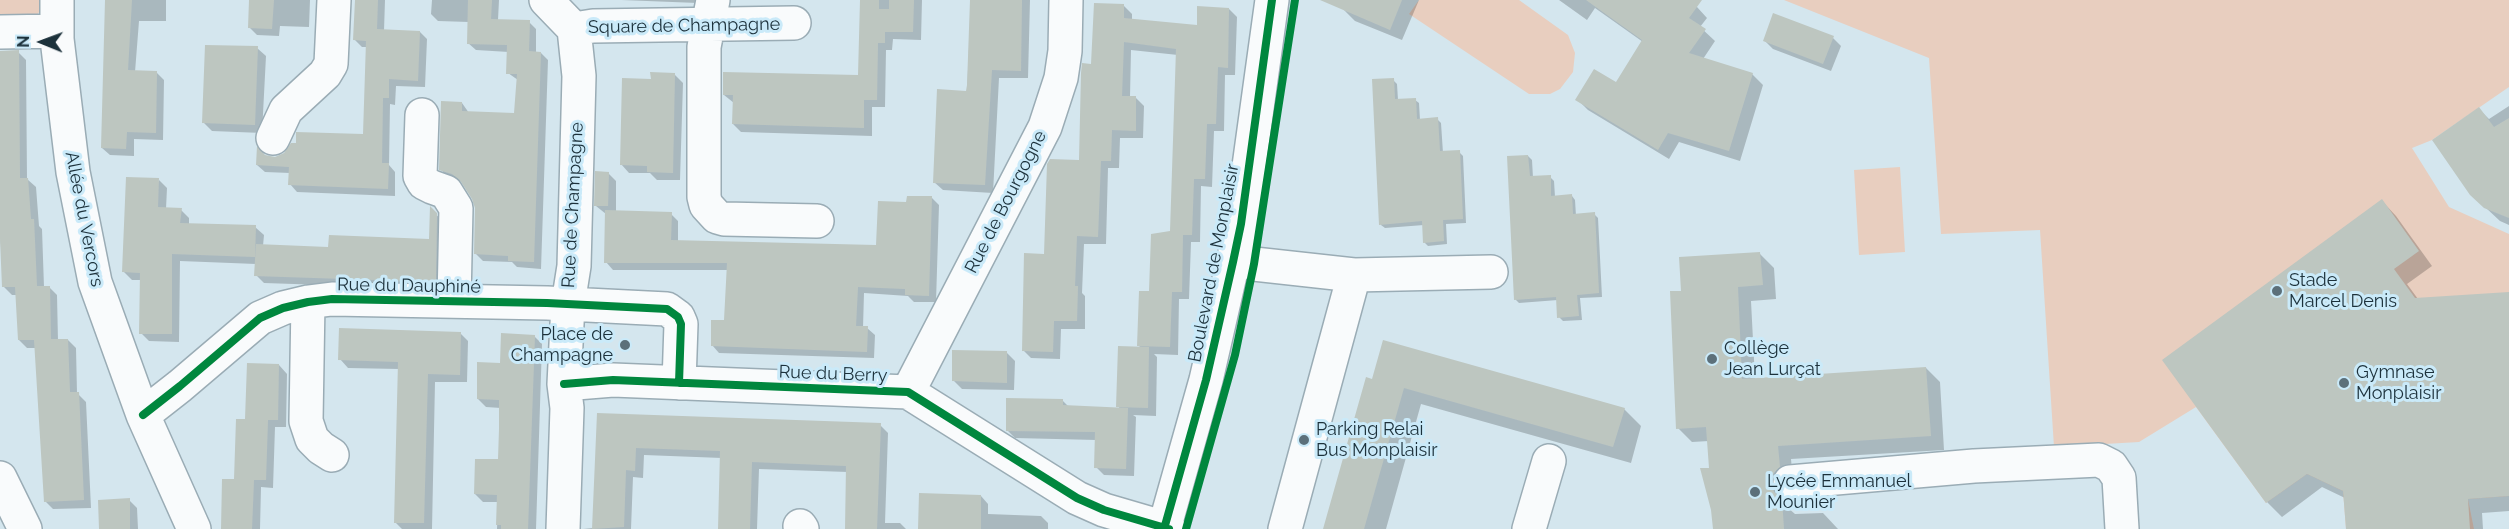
<!DOCTYPE html>
<html>
<head>
<meta charset="utf-8">
<style>
  body { margin:0 }
  #map { position:relative; width:2509px; height:529px; overflow:hidden; background:#d4e6ee; font-family:Raleway,sans-serif }
  canvas { display:block }
  .north { position:absolute; left:12px; top:12px; width:60px; height:60px; -webkit-text-stroke:4px #caeaf9; paint-order:stroke; rotate:271deg; font-size:16px; font-weight:700; line-height:24px; text-align:center; color:#1c313b }
  .north::after { content:''; display:block; margin:auto; width:21px; height:27px; background:#1c313b; clip-path:polygon(50% 0,100% 100%,50% 72%,0 100%) }
</style>
</head>
<body>
<div id="map">
<canvas width="2509" height="529"></canvas>
<div class="north">N</div>
</div>
<script>
const context = document.querySelector('canvas').getContext('2d');
context.lineJoin = 'round';
function paint(path, color) { context.fillStyle = color; context.fill(path, 'evenodd'); }
const poly = rows => new Path2D(rows.map(r => 'M' + r).join(''));
function trace(path, color, width, dash) { context.strokeStyle = color; context.lineWidth = width; context.lineCap = dash ? 'butt' : 'round'; context.setLineDash(dash || []); context.stroke(path); }
function drawText(font, color, halo, rows, align = 'center') {
  context.font = font + ' Raleway,sans-serif'; context.lineWidth = 6; context.setLineDash([]); context.textBaseline = 'middle'; context.strokeStyle = halo; context.fillStyle = color; for (const [text, x, y, turn = 0] of rows) {
    context.save(); context.translate(x, y); context.rotate((+turn || 0) * Math.PI / 180); context.textAlign = isNaN(turn) ? turn : align; if (halo) context.strokeText(text, 0, 0); context.fillText(text, 0, 0); context.restore();
  }
}
const green = poly([
  [0,0,43,0,43,7,37,15,0,20],
  [1419,0,1519,0,1568,35,1575,53,1573,72,1560,89,1550,94,1529,94,1409,14],
  [1784,0,2509,0,2509,87,2432,140,2412,148,2449,207,2509,234,2509,496,2468,499,2474,529,2346,529,2343,491,2307,474,2266,503,2196,407,2139,442,2054,447,2040,230,1941,234,1929,58],
  [1900,167,1905,252,1859,255,1854,170]
]);
const shadow = poly([
  [106,0,166,0,166,21,139,21,135,72,157,73,164,80,163,140,134,139,134,156,110,155,102,148],
  [250,0,310,0,309,27,280,26,279,36,257,35,249,27],
  [356,0,385,0,384,31,420,32,427,39,425,87,396,86,395,105,390,104,389,165,395,172,395,196,297,192,290,184,290,173,265,172,257,165,265,156,275,158,364,135,367,47,362,47,355,40],
  [432,0,499,0,498,20,529,22,536,29,536,53,541,53,548,60,541,269,517,267,512,262,483,261,475,253,476,208,474,198,461,181,448,176,440,169,462,103,469,113,515,115,518,80,508,73,509,52,476,50,468,43,469,22,438,21,431,14],
  [621,0,699,0,698,3],
  [861,0,922,0,921,40,893,39,892,50,886,50,885,107,872,107,872,136,741,132,733,124,734,103,724,95,859,77],
  [971,0,1030,0,1028,78,999,78,993,193,943,190,934,182,967,92],
  [1348,0,1419,0,1402,40,1355,21,1344,10],
  [1559,0,1686,0,1697,7,1707,18,1700,27,1715,41,1703,59,1752,74,1763,85,1740,161,1679,142,1669,159,1588,110,1577,99,1616,84,1643,42,1595,8,1587,20],
  [1124,6,1132,14,1132,20,1198,27,1229,9,1237,17,1235,75,1225,75,1224,131,1214,131,1212,187,1201,186,1200,242,1191,242,1189,299,1179,299,1178,355,1154,354,1157,357,1156,416,1133,415,1136,417,1134,476,1104,475,1096,467,1096,440,1015,438,1007,430,1062,400,1069,407,1120,409,1118,406,1141,348,1139,346,1151,292,1172,233,1178,55,1131,50,1130,97,1136,98,1144,106,1143,138,1120,138,1119,168,1108,168,1106,244,1084,244,1082,293,1085,296,1085,329,1061,329,1060,359,1031,358,1023,350,1045,256,1080,162,1093,65],
  [1833,38,1841,46,1831,71,1773,49,1764,40],
  [257,48,266,56,262,133,212,131,204,123],
  [0,51,18,52,26,60,27,179,36,187,39,226,42,229,44,287,49,287,57,295,58,341,68,340,76,348,77,393,86,402,91,508,53,509,45,501,36,348,27,348,19,340,17,295,12,295,4,287,0,235],
  [675,75,683,83,680,180,657,180,650,173,629,173,621,164,652,80],
  [1393,80,1397,84,1398,100,1415,100,1419,103,1420,120,1437,119,1441,123,1443,153,1459,152,1463,156,1466,223,1446,224,1447,244,1428,246,1424,242,1424,225,1385,228,1381,225],
  [2509,106,2509,225,2500,221,2471,194,2479,109,2489,119],
  [1528,156,1532,160,1533,178,1550,177,1554,181,1555,197,1572,196,1575,200,1576,216,1594,214,1598,218,1602,297,1580,298,1582,320,1563,321,1559,317,1558,300,1519,303,1515,299],
  [608,173,616,181,616,212,671,214,678,221,678,241,878,246,908,203,932,198,939,205,936,302,914,302,908,296,864,293,863,328,867,328,875,335,874,358,719,353,712,345,726,322,728,270,613,270,606,262,606,214,596,206],
  [159,180,167,188,166,209,181,210,189,218,189,224,255,227,264,235,263,246,330,248,430,241,431,210,444,222,443,289,264,283,256,275,256,264,180,261,179,342,149,341,141,333,142,280,132,280,124,272],
  [2382,201,2396,216,2432,266,2407,284,2418,299,2509,294,2509,511,2482,513,2483,529,2347,529,2345,498,2322,487,2282,517,2267,502,2164,361],
  [1760,254,1774,268,1776,299,1751,301,1755,379,1926,368,1940,382,1944,450,1791,459,1793,481,1787,488,1785,498,1787,507,1795,514,1823,513,1838,529,1715,529,1709,441,1692,442,1678,428,1683,292],
  [460,333,468,341,467,382,435,382,432,529,402,529,395,522,399,369,348,368,340,359],
  [534,336,542,344,536,529,497,529,498,502,483,502,475,494,499,460,501,408,486,407,478,399,502,365],
  [1007,353,1015,361,1014,390,962,389,954,381],
  [279,365,287,374,286,427,275,427,273,488,261,487,260,529,222,529,235,481,246,421],
  [1367,379,1624,409,1641,426,1631,463,1421,404,1386,529,1324,529],
  [599,415,880,425,888,433,885,523,900,523,906,529,846,529,848,472,759,469,757,529,719,529,722,458,644,455,643,478,633,477,631,529,583,529,593,528],
  [981,496,988,504,988,514,1041,516,1048,523,1048,529,919,529],
  [129,500,137,508,138,529,100,529]
]);
const building = poly([
  [105,0,132,0,128,70,157,71,156,133,127,132,126,149,101,148],
  [249,0,274,0,272,29,248,28],
  [355,0,378,0,377,29,420,31,418,81,389,79,389,98,383,98,382,163,389,163,388,189,288,185,289,167,256,165,257,146,265,155,275,157,284,153,291,143,296,143,296,132,363,134,366,41,353,40],
  [468,0,492,0,491,19,530,20,529,51,541,52,534,262,508,261,508,256,474,254,475,208,472,199,461,182,452,174,439,170,441,101,462,102,462,111,514,113,517,74,506,74,507,45,467,44],
  [860,0,879,0,879,9,889,9,889,0,914,0,913,32,885,32,885,43,878,43,877,100,864,100,864,128,732,124,733,95,723,95,723,72,858,75],
  [970,0,1022,0,1021,71,992,70,985,185,933,183,937,89,966,91,967,85],
  [1320,0,1402,0,1390,30],
  [1586,0,1702,0,1689,18,1706,29,1689,53,1753,73,1729,151,1668,133,1658,150,1575,100,1594,69,1616,82,1642,40],
  [1094,3,1124,4,1124,18,1197,25,1197,6,1229,8,1228,68,1218,67,1216,124,1207,124,1205,179,1194,179,1192,235,1183,235,1182,292,1172,292,1170,347,1137,346,1139,291,1149,291,1151,234,1170,231,1176,49,1124,42,1122,96,1136,96,1136,131,1112,130,1111,161,1101,161,1098,237,1077,236,1075,286,1078,286,1077,321,1054,321,1053,352,1022,351,1024,253,1044,254,1047,164,1050,159,1079,160,1081,73,1082,63,1091,64],
  [1773,13,1834,36,1823,64,1763,41],
  [205,45,258,46,255,125,202,123],
  [19,50,20,178,28,178,31,219,34,219,37,286,50,286,51,339,68,339,70,392,79,392,84,500,44,502,34,340,18,340,15,287,2,287,0,239,0,51],
  [650,72,675,73,673,173,647,172,647,166,620,165,622,78,651,79],
  [1394,78,1395,99,1416,98,1417,119,1438,117,1440,151,1460,150,1463,219,1443,220,1444,241,1423,243,1422,221,1379,225,1372,79],
  [2479,107,2494,127,2509,118,2509,218,2484,208,2470,195,2432,140],
  [1528,155,1530,176,1551,175,1551,196,1572,194,1573,214,1595,212,1599,293,1577,295,1579,316,1557,318,1556,297,1514,300,1507,156],
  [595,171,609,172,608,206,594,206],
  [126,177,159,178,158,207,182,208,180,223,256,225,255,257,172,254,172,334,139,334,140,273,122,272],
  [907,196,932,196,929,296,905,295,905,289,858,287,856,326,868,326,867,352,711,346,711,320,724,320,727,263,604,263,605,210,672,212,671,240,876,245,878,201,906,202],
  [2382,199,2419,251,2394,269,2415,298,2509,292,2509,496,2468,499,2470,529,2346,529,2343,491,2307,474,2266,503,2162,360],
  [430,206,437,213,436,282,254,276,256,244,328,247,329,235,429,239],
  [1760,252,1763,285,1738,287,1742,379,1926,367,1931,436,1778,446,1780,467,1773,474,1771,483,1774,492,1782,499,1784,529,1713,529,1711,510,1700,468,1709,468,1706,427,1676,429,1670,291,1681,291,1679,257],
  [339,328,461,332,460,375,428,374,424,523,394,523,398,362,338,360],
  [501,333,535,335,528,529,501,529,501,525,496,525,497,495,474,494,475,459,498,459,499,429,499,400,477,399,477,362,500,363],
  [1383,340,1625,408,1613,447,1404,388,1364,529,1323,529,1366,377,1372,379],
  [1118,346,1149,347,1148,408,1116,407],
  [952,350,1007,351,1007,383,952,381],
  [247,363,279,364,278,420,268,420,266,480,254,480,252,529,221,529,222,479,234,479,236,419,245,419],
  [1006,398,1063,399,1063,405,1128,408,1126,469,1094,468,1095,432,1006,431],
  [597,413,881,423,877,529,845,529,846,466,752,462,750,529,718,529,720,451,636,448,635,471,626,470,624,527,592,529],
  [919,493,981,495,981,529,918,529],
  [130,498,130,529,99,529,98,500]
]);
const minor = poly([
  [57,0,57,39,73,172,95,282,143,415,194,529],
  [546,0,574,29,579,76,574,266,568,304,564,384,567,408,563,529],
  [713,0,704,47,704,197,706,205,717,217,724,219,817,221],
  [574,29,593,26,794,23],
  [0,32,57,31],
  [422,115,420,176,424,183,432,187,446,192,456,208,454,301],
  [273,138,286,110,325,74,331,64,334,0],
  [1254,264,1354,275,1491,272],
  [308,302,306,421,312,439,321,448,332,455],
  [564,384,613,380,908,392,1077,498,1104,510,1169,529],
  [908,392,1045,127,1061,78,1065,51,1066,0],
  [143,415,180,386,260,318,283,308,308,302,332,299,547,303,667,309,678,317,681,324,679,383],
  [0,478,25,529],
  [1790,482,1974,466,2099,460,2111,466,2119,478,2122,529],
  [800,526,802,529],
  [1285,529,1354,275],
  [1529,529,1549,461]
]);
const major = poly([
  [1164,529,1206,380,1233,262,1241,224,1272,0]
]);
const cycleway = poly([
  [564,384,613,380,908,392,1077,498,1104,510,1169,529],
  [143,415,180,386,260,318,283,308,308,302,332,299,547,303,667,309,678,317,681,324,679,383],
  [1164,529,1206,380,1233,262,1241,224,1272,0],
  [1186,529,1235,355,1254,264,1295,0]
]);
const markers = [
  [2277,291,6,"#5c707a"],
  [625,345,6,"#5c707a"],
  [1712,359,6,"#5c707a"],
  [2344,383,6,"#5c707a"],
  [1304,440,6,"#5c707a"],
  [1755,492,6,"#5c707a"]
];
const streetNames = [
  ["Square de Champagne",684,26,-1],
  ["Rue de Bourgogne",1006,202,-63],
  ["Rue de Champagne",573,205,-87],
  ["Allée du Vercors",84,219,79],
  ["Boulevard de Monplaisir",1214,263,-79],
  ["Rue du Dauphiné",409,286,1],
  ["Rue du Berry",833,374,2]
];
const poiNames = [
  ["Stade",2289,281],
  ["Marcel Denis",2289,302],
  ["Place de",613,335,"right"],
  ["Champagne",613,356,"right"],
  ["Collège",1724,349],
  ["Jean Lurçat",1724,370],
  ["Gymnase",2356,373],
  ["Monplaisir",2356,394],
  ["Parking Relai",1316,430],
  ["Bus Monplaisir",1316,451],
  ["Lycée Emmanuel",1767,482],
  ["Mounier",1767,503]
];
paint(green, '#e8cebf');
paint(shadow, '#0003');
paint(building, '#bdc6c0');
trace(minor, '#9aacb5', 36);
trace(major, '#9aacb5', 36);
trace(minor, '#f9fbfc', 33);
trace(major, '#f9fbfc', 33);
trace(cycleway, '#00873e', 8);
for (const [x, y, r, color] of markers) { const dot = new Path2D(); dot.arc(x, y, r, 0, 2 * Math.PI); context.fillStyle = color; context.fill(dot); trace(dot, '#caeaf9', 2); }
drawText('18px', '#1c313b', '#caeaf9', streetNames);
drawText('18px', '#1c313b', '#caeaf9', poiNames, 'left');
</script>
</body>
</html>
